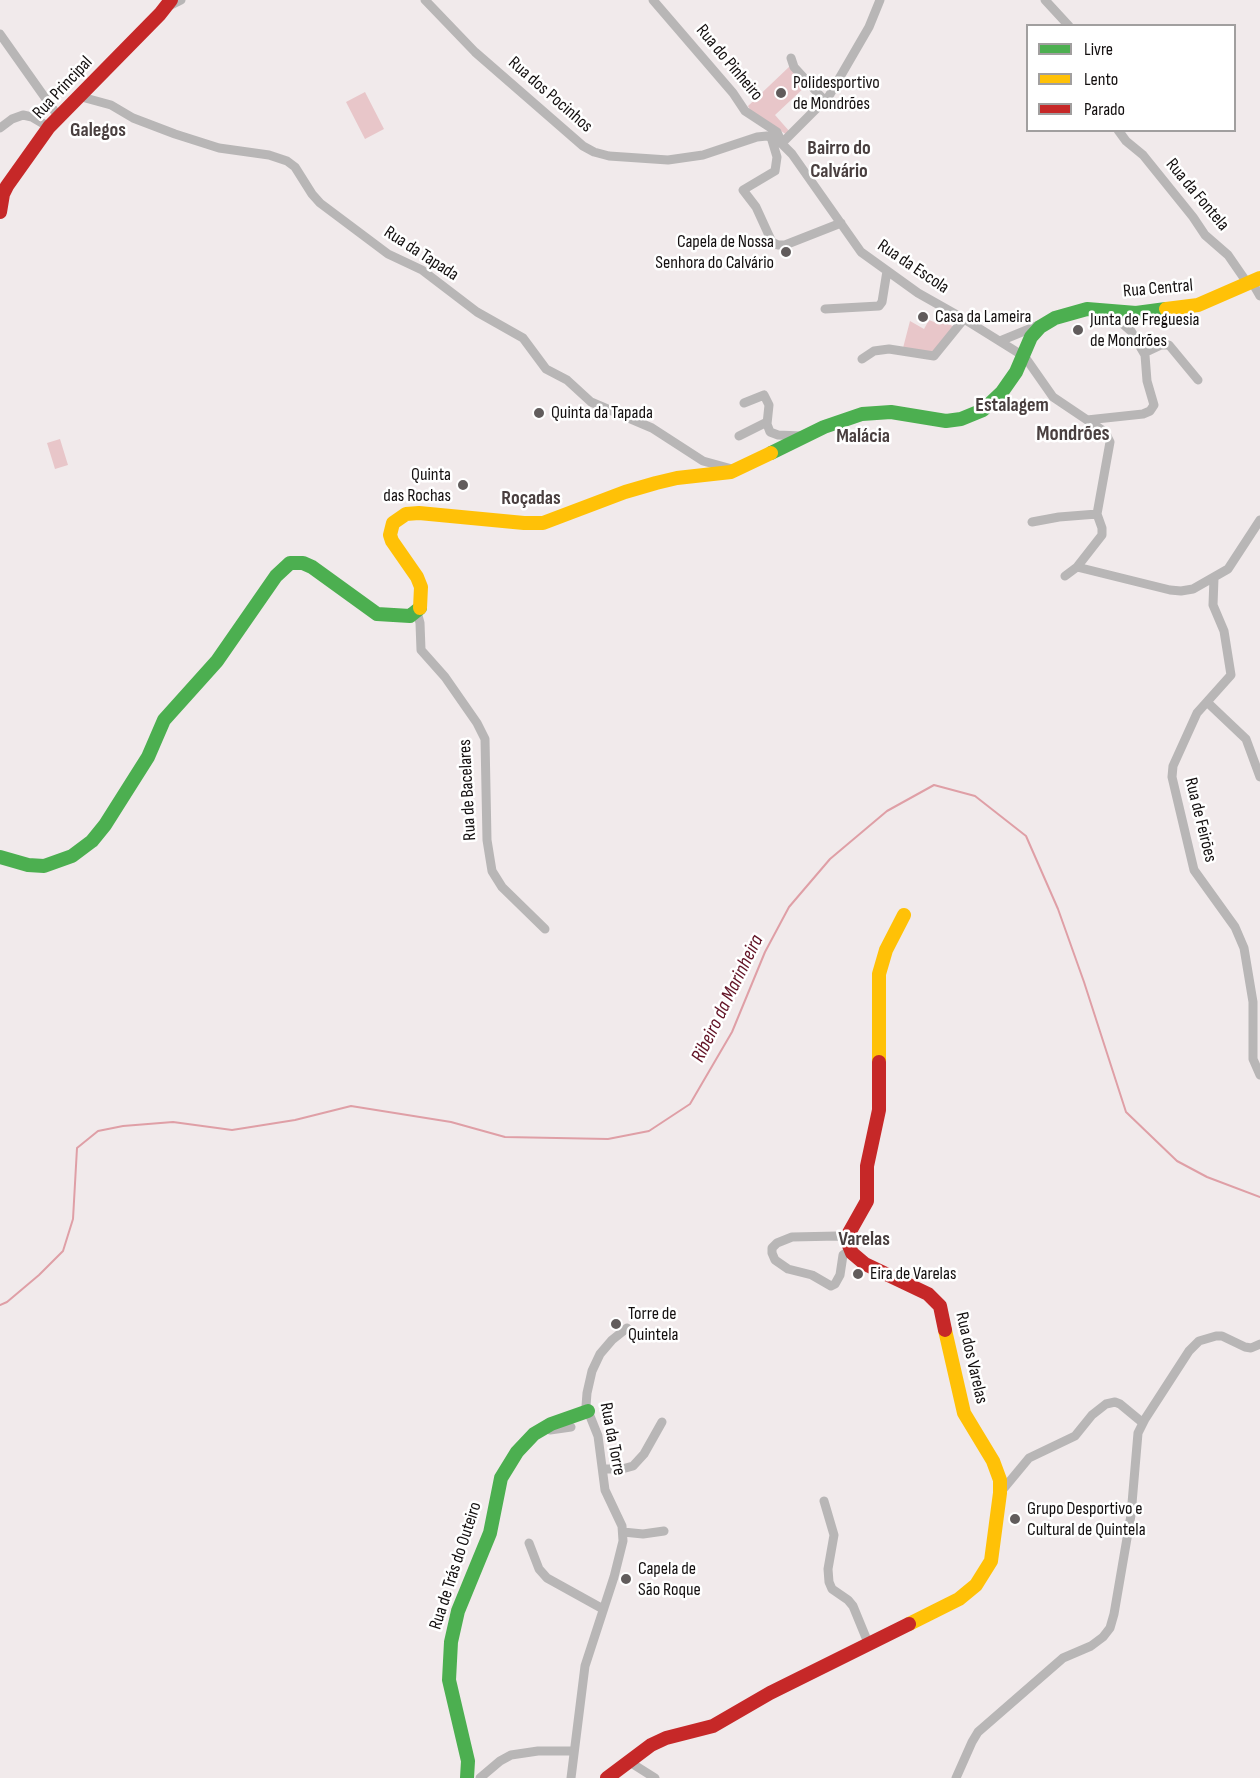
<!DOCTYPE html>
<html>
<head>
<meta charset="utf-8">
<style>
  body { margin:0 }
  #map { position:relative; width:1260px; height:1778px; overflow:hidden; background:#f1eaeb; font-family:"Sofia Sans Condensed",sans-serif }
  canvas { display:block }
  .legend { position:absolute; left:1026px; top:24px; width:210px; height:108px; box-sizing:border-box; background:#fff; border:2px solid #a19f9f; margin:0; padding:8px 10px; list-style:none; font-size:18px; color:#130f0f }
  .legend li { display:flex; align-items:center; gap:12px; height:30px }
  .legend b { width:30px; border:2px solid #a19f9f }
</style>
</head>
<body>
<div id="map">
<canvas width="1260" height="1778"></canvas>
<ul class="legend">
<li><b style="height:8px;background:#4caf50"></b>Livre</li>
<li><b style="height:8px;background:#ffc107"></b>Lento</li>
<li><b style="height:8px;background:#c62828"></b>Parado</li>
</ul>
</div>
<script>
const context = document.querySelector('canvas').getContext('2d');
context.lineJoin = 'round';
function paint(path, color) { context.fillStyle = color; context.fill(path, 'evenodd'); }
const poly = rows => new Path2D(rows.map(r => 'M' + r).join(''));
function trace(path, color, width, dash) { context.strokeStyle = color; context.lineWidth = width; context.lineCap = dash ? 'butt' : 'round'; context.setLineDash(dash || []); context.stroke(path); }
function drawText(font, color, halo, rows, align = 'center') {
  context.font = font + ' "Sofia Sans Condensed",sans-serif'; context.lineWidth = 5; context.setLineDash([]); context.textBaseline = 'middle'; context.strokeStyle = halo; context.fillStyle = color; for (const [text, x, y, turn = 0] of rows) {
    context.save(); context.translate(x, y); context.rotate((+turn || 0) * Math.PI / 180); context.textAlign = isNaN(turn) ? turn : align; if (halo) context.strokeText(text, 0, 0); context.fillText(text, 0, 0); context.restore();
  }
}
const green = poly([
  [790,66,807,85,775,115,790,132,787,135,750,110,748,106],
  [365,92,384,129,365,139,346,102],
  [937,317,954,327,934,354,903,348,910,321,924,329,929,320,934,322],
  [60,439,68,465,55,469,47,443]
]);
const stream = poly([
  [0,1305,7,1302,39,1275,63,1251,73,1219,77,1148,98,1131,123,1126,173,1122,232,1130,295,1120,351,1106,451,1122,505,1137,608,1139,649,1131,690,1104,732,1032,765,952,789,907,830,859,887,811,934,785,975,796,1026,836,1058,909,1084,982,1126,1112,1177,1161,1207,1177,1260,1197]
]);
const street = poly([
  [425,0,475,52,583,146,594,152,609,156,668,160,703,155,757,137,767,136,778,140,792,154,861,252,918,293,964,319,1025,357,1053,397,1105,432,1110,442,1097,514,1102,528,1102,535,1077,567,1065,576],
  [653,0,733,93,745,111,777,132,781,141],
  [1045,0,1069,26],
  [167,7,181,0],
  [0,34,58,116],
  [791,58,794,67,825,101],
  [78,96,111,105,133,118,175,134,219,148,269,155,287,161,295,167,312,194,320,203,388,254,422,270,477,312,523,338,546,369,567,380,591,402,652,428,703,461,732,469],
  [0,128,12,119,23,115,32,117,49,127],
  [1118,130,1126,141,1143,155,1193,217,1205,235,1228,255,1248,284],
  [771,137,777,157,775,171,743,190,756,207,772,242,778,245,785,245,841,223],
  [782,143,829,96,869,27,880,0],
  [1252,282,1260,296],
  [825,309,879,306,882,302,887,271],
  [1000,341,1039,325],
  [1144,353,1161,345,1169,345,1198,380],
  [862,359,874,351,889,349,934,356,964,319],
  [744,403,764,395,769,405,767,424,770,432,778,435,802,436],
  [1087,420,1143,414,1150,411,1154,405,1147,381,1145,355,1131,331,1108,311],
  [739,436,767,422],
  [1032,522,1059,517,1097,514],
  [1077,567,1170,590,1181,591,1193,589,1228,569,1260,520],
  [1214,578,1213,605,1224,631,1231,675,1197,713,1173,766,1172,777,1194,870,1235,927,1244,948,1253,1002,1253,1059,1260,1075],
  [417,612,420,623,421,650,445,677,477,723,485,739,487,840,492,871,502,887,545,929],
  [1207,702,1246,739,1260,777],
  [848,1238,838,1236,792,1237,777,1243,772,1248,772,1253,775,1260,788,1269,812,1275,831,1286,835,1284,840,1275,843,1255,850,1250],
  [550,1430,571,1427],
  [603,1469,622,1469,633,1466,644,1454,662,1422],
  [1000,1493,1029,1458,1075,1436,1092,1415,1106,1404,1115,1402,1120,1404,1143,1423],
  [824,1501,834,1535,828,1569,829,1582,832,1589,848,1600,853,1606,869,1645],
  [623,1532,643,1534,664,1531],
  [529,1543,539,1569,547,1578,603,1609],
  [628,1761,655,1778],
  [480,1778,500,1761,511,1755,538,1751,573,1751],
  [571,1778,585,1666,614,1577,623,1541,622,1526,605,1490,598,1436,586,1406,587,1393,592,1371,600,1354,612,1340,627,1328],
  [956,1778,972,1742,978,1732,1063,1658,1091,1646,1103,1637,1110,1628,1114,1614,1131,1515,1138,1433,1145,1419,1189,1351,1199,1341,1216,1336,1222,1336,1245,1347,1251,1348,1260,1344]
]);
const fast = poly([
  [771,453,824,427,862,414,891,412,946,421,961,419,983,410,1002,392,1016,372,1031,337,1040,327,1055,318,1087,309,1136,313,1166,309],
  [0,857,28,865,44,866,72,856,92,841,105,825,148,757,164,720,217,661,276,576,290,563,303,563,312,567,377,614,410,616,420,608],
  [467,1778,468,1761,449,1680,451,1642,458,1611,490,1533,501,1478,517,1452,534,1434,551,1424,588,1411]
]);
const slow = poly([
  [1166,309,1198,305,1260,278],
  [420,608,421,587,417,577,392,541,390,535,393,523,406,514,419,513,524,523,543,523,625,492,656,483,677,478,731,472,771,453],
  [879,1062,879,974,886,950,904,915],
  [909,1624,959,1599,976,1585,991,1561,1000,1493,1000,1480,993,1461,964,1413,945,1330]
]);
const jam = poly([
  [0,212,3,194,7,186,49,127,160,14,171,0],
  [879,1062,879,1110,867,1166,867,1201,849,1233,848,1243,852,1253,865,1264,928,1294,940,1306,945,1330],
  [607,1778,651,1745,666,1738,713,1726,770,1693,909,1624]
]);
const markers = [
  [781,93,6,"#615c5c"],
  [786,252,6,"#615c5c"],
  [923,317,6,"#615c5c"],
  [1078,330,6,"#615c5c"],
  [539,413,6,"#615c5c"],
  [463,485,6,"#615c5c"],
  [858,1274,6,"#615c5c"],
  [616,1324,6,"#615c5c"],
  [1015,1519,6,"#615c5c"],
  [626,1579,6,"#615c5c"]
];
const streetNames = [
  ["Rua do Pinheiro",729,63,50],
  ["Rua Principal",63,88,-47],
  ["Rua dos Pocinhos",550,95,41],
  ["Rua da Fontela",1197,195,50],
  ["Rua da Tapada",421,254,33],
  ["Rua da Escola",913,267,34],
  ["Rua Central",1158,289,-5],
  ["Rua de Bacelares",468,790,-93],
  ["Rua de Feirões",1200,820,76],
  ["Rua dos Varelas",971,1358,77],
  ["Rua da Torre",612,1439,79],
  ["Rua de Trás do Outeiro",456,1566,-72]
];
const poiNames = [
  ["Polidesportivo",793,83],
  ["de Mondrões",793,104],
  ["Capela de Nossa",774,242,"right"],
  ["Senhora do Calvário",774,263,"right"],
  ["Casa da Lameira",935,317],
  ["Junta de Freguesia",1090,320],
  ["de Mondrões",1090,341],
  ["Quinta da Tapada",551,413],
  ["Quinta",451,475,"right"],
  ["das Rochas",451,496,"right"],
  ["Eira de Varelas",870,1274],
  ["Torre de",628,1314],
  ["Quintela",628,1335],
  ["Grupo Desportivo e",1027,1509],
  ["Cultural de Quintela",1027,1530],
  ["Capela de",638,1569],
  ["São Roque",638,1590]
];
const neighbourhoodNames = [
  ["Galegos",98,131],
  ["Bairro do",839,149],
  ["Calvário",839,172],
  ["Estalagem",1012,406],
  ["Malácia",863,437],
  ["Roçadas",531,499],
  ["Varelas",864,1240]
];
const waterNames = [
  ["Ribeiro da Marinheira",728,999,-64]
];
const quarterNames = [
  ["Mondrões",1073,435]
];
paint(green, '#e8c6c9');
trace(stream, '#df9fa6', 2);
trace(street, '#b8b6b6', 9);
trace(fast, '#4caf50', 14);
trace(slow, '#ffc107', 14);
trace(jam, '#c62828', 14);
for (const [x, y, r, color] of markers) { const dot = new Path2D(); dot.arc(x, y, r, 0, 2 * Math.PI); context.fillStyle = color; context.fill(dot); trace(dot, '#fff', 2); }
drawText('18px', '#130f0f', '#fff', streetNames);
drawText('18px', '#130f0f', '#fff', poiNames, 'left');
drawText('bold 20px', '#493f3f', '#fff', neighbourhoodNames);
drawText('italic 20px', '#621325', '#fff', waterNames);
drawText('bold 21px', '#493f3f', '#fff', quarterNames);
</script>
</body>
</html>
